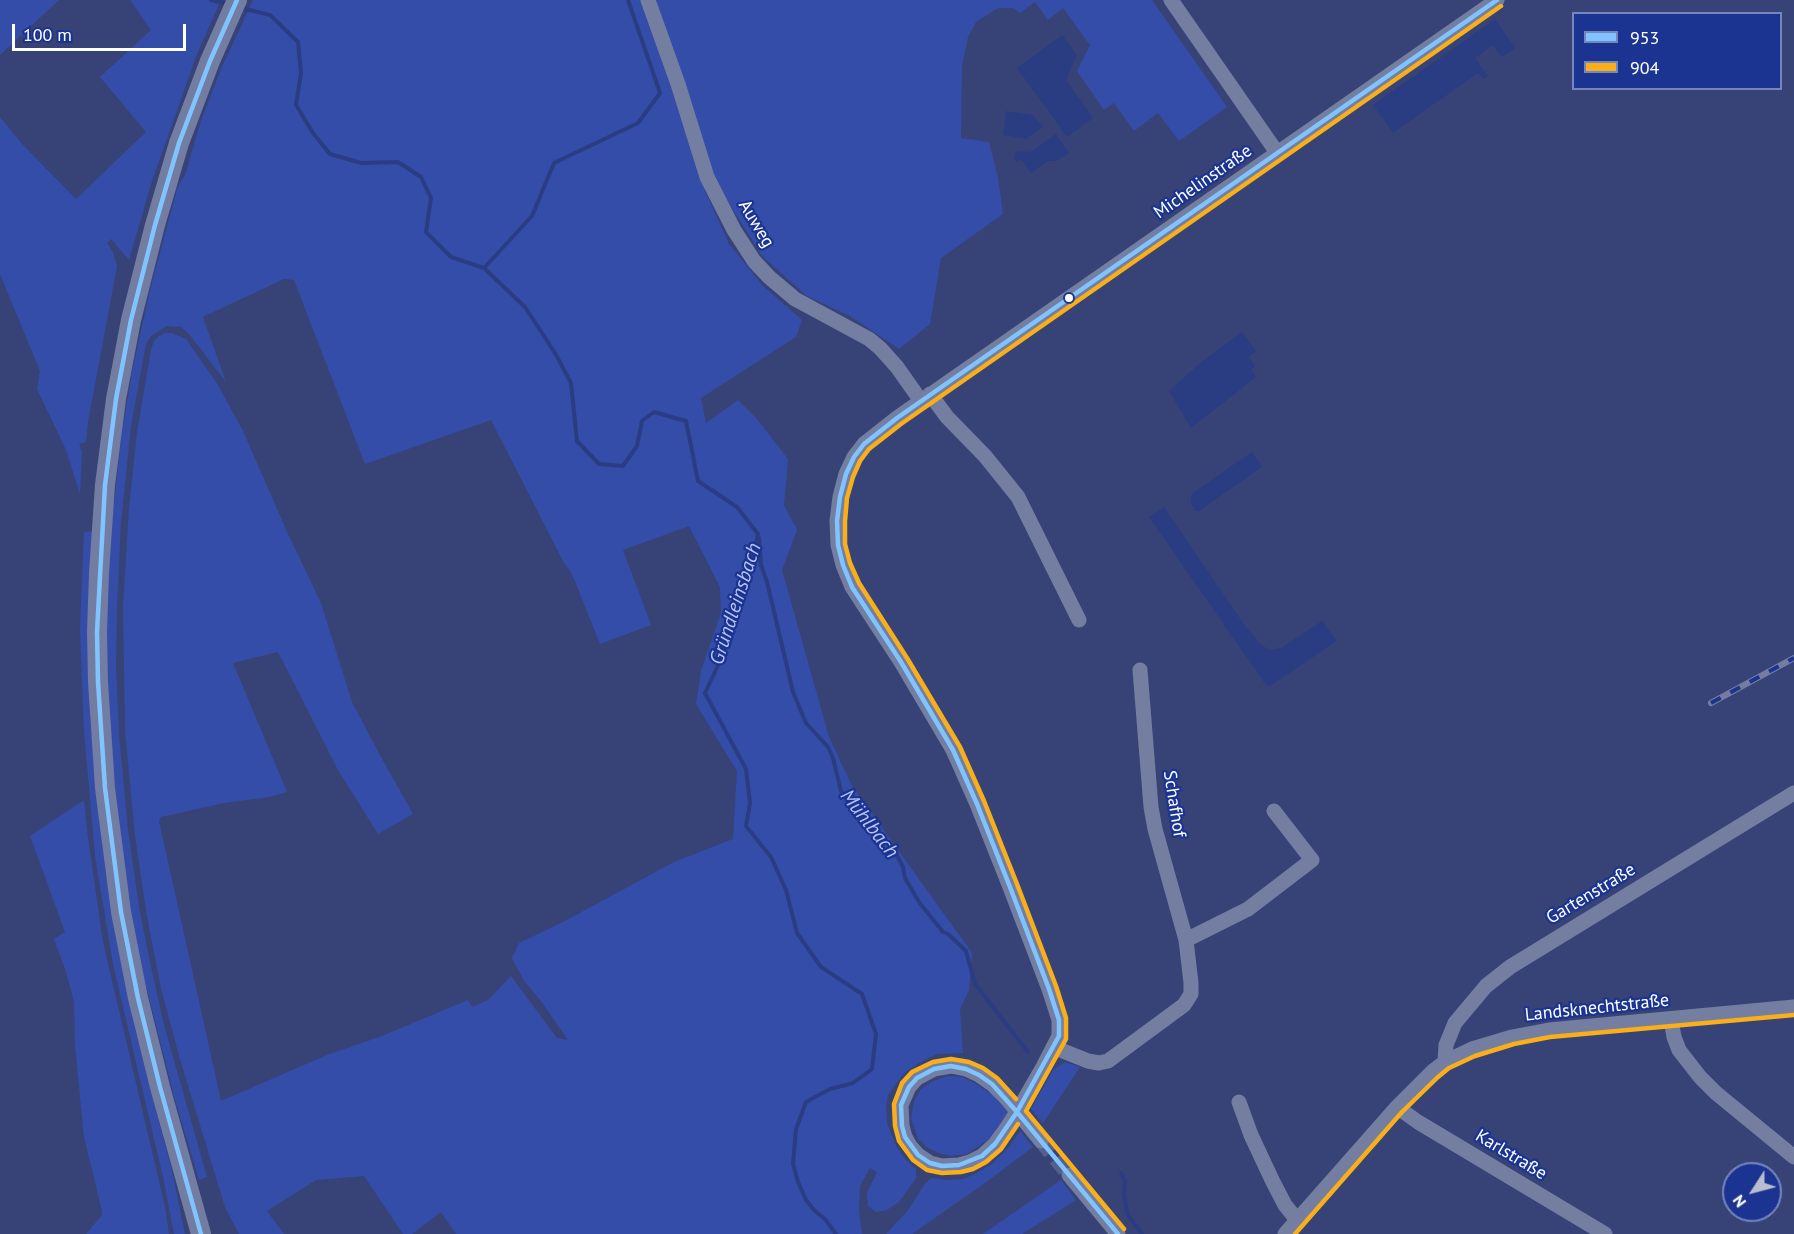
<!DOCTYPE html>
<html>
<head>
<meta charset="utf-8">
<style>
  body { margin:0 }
  #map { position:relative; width:1794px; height:1234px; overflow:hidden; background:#374376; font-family:"PT Sans",sans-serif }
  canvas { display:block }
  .legend { position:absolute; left:1572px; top:12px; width:210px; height:78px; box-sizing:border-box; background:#1c3491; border:2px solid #7785bd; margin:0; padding:8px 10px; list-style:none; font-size:18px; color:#fff }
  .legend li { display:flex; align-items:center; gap:12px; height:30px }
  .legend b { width:30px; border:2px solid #7785bd }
  .north { position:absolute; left:1722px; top:1162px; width:60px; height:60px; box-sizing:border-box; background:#1c3491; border:2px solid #7785bd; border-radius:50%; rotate:234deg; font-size:16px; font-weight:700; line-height:24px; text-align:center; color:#fff }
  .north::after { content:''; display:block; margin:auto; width:21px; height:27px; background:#b9bdcf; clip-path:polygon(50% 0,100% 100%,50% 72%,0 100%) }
  .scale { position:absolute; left:12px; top:24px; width:174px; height:27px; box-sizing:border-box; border:3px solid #fff; border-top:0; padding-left:8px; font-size:18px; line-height:21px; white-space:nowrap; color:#fff; -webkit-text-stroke:4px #1c3491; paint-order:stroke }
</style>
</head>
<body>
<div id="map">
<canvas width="1794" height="1234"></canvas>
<ul class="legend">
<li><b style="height:8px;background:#80c4ff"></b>953</li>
<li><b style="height:8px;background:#f9af1a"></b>904</li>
</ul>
<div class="north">N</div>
<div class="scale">100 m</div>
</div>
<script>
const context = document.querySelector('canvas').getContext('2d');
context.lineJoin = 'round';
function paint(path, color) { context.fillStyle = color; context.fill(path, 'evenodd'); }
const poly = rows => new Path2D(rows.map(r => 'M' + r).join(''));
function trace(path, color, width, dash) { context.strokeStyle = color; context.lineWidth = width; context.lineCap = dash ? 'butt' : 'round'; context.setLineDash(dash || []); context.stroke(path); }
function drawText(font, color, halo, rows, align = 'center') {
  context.font = font + ' "PT Sans",sans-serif'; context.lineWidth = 4.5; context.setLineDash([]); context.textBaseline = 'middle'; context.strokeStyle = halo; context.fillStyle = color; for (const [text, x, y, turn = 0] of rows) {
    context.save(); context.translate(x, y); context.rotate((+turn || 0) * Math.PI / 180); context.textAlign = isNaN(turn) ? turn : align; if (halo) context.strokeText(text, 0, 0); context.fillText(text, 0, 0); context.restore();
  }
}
const green = poly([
  [0,0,59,0,0,55],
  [130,0,221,0,197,54,151,184,129,260,111,239,107,243,113,252,117,266,88,422,86,442,79,444,82,452,80,494,66,450,37,389,40,371,0,274,0,117,23,145,76,199,146,132,100,77,151,30],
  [253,0,641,0,672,86,705,191,729,244,763,286,802,320,796,337,701,398,706,423,738,400,757,419,788,459,784,505,797,530,782,570,829,737,852,786,972,953,969,990,960,1009,963,1053,937,1054,919,1063,904,1073,888,1095,886,1107,887,1123,896,1146,906,1160,916,1169,916,1178,899,1202,887,1210,876,1212,868,1206,867,1193,877,1172,870,1168,860,1186,859,1211,862,1234,456,1234,441,1212,412,1234,403,1234,364,1176,316,1180,267,1211,284,1234,239,1234,225,1207,179,1056,161,988,147,917,135,836,125,730,123,606,129,508,137,432,151,350,154,341,159,336,165,333,172,333,186,339,218,385,243,431,288,534,321,603,352,702,381,757,413,814,378,834,338,770,278,652,233,663,287,792,269,797,224,803,161,817,159,821,221,1101,327,1055,382,1036,468,1000,472,1007,488,1000,511,976,557,1038,568,1040,541,1001,524,981,512,958,519,943,563,922,674,862,733,839,737,771,696,704,701,671,721,613,720,587,689,526,623,550,651,625,600,644,572,574,564,563,491,420,365,464,294,280,284,279,203,317,226,382,189,334,181,327,167,326,151,336,146,344,131,426,121,523,117,607,116,667,119,734,128,830,140,913,151,967,164,1025,207,1177,199,1180,175,1100,135,943,125,882,110,747,106,639,107,577,111,529,122,433,132,372,150,290,178,186,185,175,201,121,221,69],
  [656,0,1152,0,1227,107,1179,141,1158,113,1134,131,1114,103,1104,110,1077,71,1090,45,1063,8,1048,20,1035,2,1020,13,1013,8,998,8,976,22,968,37,962,66,961,138,989,142,998,178,1003,214,941,258,930,324,899,349,850,316,807,296,762,256,712,176],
  [93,531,90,719,105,869,115,930,134,1025,173,1175,185,1234,174,1234,163,1177,113,964,95,856,84,731,80,631,84,532],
  [84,800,88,838,103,942,165,1207,169,1234,86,1234,102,1215,101,1207,84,1137,75,1046,74,1001,65,969,54,939,65,932,30,836],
  [1065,1062,1080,1067,1043,1123,1031,1109,1053,1070],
  [947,1076,962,1077,976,1084,994,1096,1008,1113,992,1137,967,1154,951,1156,939,1153,928,1148,918,1139,911,1118,914,1101,921,1089,931,1082],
  [1020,1131,1033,1147,985,1183,912,1234,886,1234,909,1209,924,1185,931,1178,948,1180,963,1179,975,1174,992,1164,1009,1147],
  [1061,1180,1076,1200,1022,1234,983,1234]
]);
const water = poly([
  [1495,19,1515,48,1502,57,1493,45,1475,58,1488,76,1483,79,1478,73,1393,133,1373,105],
  [1062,35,1077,55,1066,80,1093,118,1067,137,1017,68],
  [1006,111,1033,115,1043,127,1026,139,1003,135],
  [1056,134,1069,153,1057,161,1048,161,1031,173,1021,159,1017,162,1014,158,1016,151,1031,152],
  [1242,332,1256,351,1249,357,1255,366,1251,370,1256,377,1191,428,1169,391,1200,363],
  [1252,452,1262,467,1199,511,1195,511,1191,503,1191,496,1194,492],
  [1164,507,1243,623,1261,645,1270,650,1281,648,1322,621,1337,641,1270,686,1266,685,1149,517]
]);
const stream = poly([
  [211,0,228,4],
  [241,8,270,15,298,42,301,73,296,105,313,133,330,154,361,163,398,162,421,177,431,198,426,232,451,257,484,268,525,307,555,353,571,383,577,441,599,464,623,466,637,446,642,421,654,412,686,421,698,481,737,507,758,534,748,580,737,599,723,655,705,693,746,769,750,803,746,826,771,857,786,890,797,933,821,967,862,994,876,1034,872,1069,853,1083,830,1089,806,1102,796,1129,793,1164,798,1182,806,1200,815,1211,825,1219,836,1234],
  [484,268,532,216,554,163,638,123,660,93,628,0],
  [759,538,761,565,767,582,793,692,806,723,828,747,833,758,841,791,865,822,893,848,903,867,905,878,919,902,943,932,948,934,966,951,975,984,1028,1052],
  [1121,1173,1125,1181,1124,1195,1128,1215,1142,1234]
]);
const minorTunnel = poly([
  [1041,1141,1069,1175]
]);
const minor = poly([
  [648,0,678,84,707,177,734,230,754,261,769,277,795,299,869,339,880,348,897,367,921,401],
  [1171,0,1278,154],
  [930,394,947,417,985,456,1018,497,1079,620],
  [1186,940,1248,909,1312,860,1274,811],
  [1671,1020,1674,1037,1679,1050,1700,1077,1716,1093,1794,1157],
  [1053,1047,1088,1061,1099,1063,1108,1061,1184,1005,1191,994,1191,983,1186,940,1155,829,1151,807,1140,670],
  [1445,1062,1446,1045,1455,1023,1486,986,1510,967,1794,793],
  [1239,1102,1251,1135,1273,1182,1285,1205,1297,1220],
  [1397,1107,1418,1122,1605,1234],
  [1041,1141,1006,1098,992,1084,979,1075,966,1069,951,1066,934,1069,917,1078,909,1087,901,1105,902,1126,905,1137,910,1146,918,1155,930,1163,942,1166,959,1165,970,1162,982,1156,995,1144,1006,1129,1020,1107,1043,1067,1059,1036,1059,1020,1049,989,1010,887,977,804,953,750,901,662,852,587,843,565,838,545,837,521,840,497,846,474,854,457,864,444,897,418,1497,0],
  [1069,1175,1118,1234],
  [1285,1234,1397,1107,1433,1071,1445,1062,1472,1049,1512,1037,1549,1030,1794,1007]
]);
const major = poly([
  [201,1234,160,1087,138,998,121,912,105,788,98,682,97,632,99,573,105,485,116,399,131,320,155,225,179,143,210,61,237,0]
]);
const rail = poly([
  [1711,703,1794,658]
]);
const bus1 = poly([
  [951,1066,966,1069,979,1075,992,1084,1017,1112,995,1144,982,1156,959,1165,942,1166,930,1163,918,1155,905,1137,902,1126,901,1105,909,1087,917,1078,934,1069,951,1066],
  [1017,1112,1118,1234],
  [1017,1112,1059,1036,1059,1020,1049,989,1010,887,977,804,953,750,901,662,852,587,843,565,838,545,837,521,840,497,846,474,854,457,864,444,897,418,1497,0],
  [201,1234,160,1087,138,998,121,912,105,788,98,682,97,632,105,485,116,399,131,320,155,225,179,143,210,61,237,0]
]);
const bus2 = poly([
  [1016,1099,997,1078,983,1068,969,1062,951,1059,933,1062,912,1072,902,1083,894,1104,895,1126,899,1141,913,1160,927,1170,942,1173,961,1172,973,1169,986,1162,1001,1149,1018,1124],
  [1124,1229,1026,1111,1066,1039,1066,1018,1056,986,1017,884,984,801,960,747,907,658,859,583,850,563,845,544,845,521,847,498,853,477,860,461,869,449,901,424,1501,6],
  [1295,1234,1402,1112,1438,1077,1449,1068,1475,1056,1514,1044,1550,1037,1794,1015]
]);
const markers = [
  [1069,298,5,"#fff"]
];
const streetNames = [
  ["Michelinstraße",1203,182,-35],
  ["Auweg",756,224,59],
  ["Schafhof",1174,804,81],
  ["Gartenstraße",1591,894,-31],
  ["Landsknechtstraße",1597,1008,-6],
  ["Karlstraße",1511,1155,31]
];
const waterNames = [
  ["Gründleinsbach",736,604,-72],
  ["Mühlbach",869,824,52]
];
paint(green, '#344da8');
paint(water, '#2b3d82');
trace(stream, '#2b3d82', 4);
trace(minorTunnel, '#555f8b', 15, [15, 8]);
trace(minor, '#747ea1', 15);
trace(major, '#737ca1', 20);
trace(rail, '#747da1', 6);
trace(rail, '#1c3491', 4, [11]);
trace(bus1, '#80c4ff', 4.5);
trace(bus2, '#f9af1a', 4.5);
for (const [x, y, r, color] of markers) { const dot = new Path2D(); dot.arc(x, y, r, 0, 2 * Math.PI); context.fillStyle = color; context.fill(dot); trace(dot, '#1c3491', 2); }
drawText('18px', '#fff', '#1c3491', streetNames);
drawText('italic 20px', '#b9c6f5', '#1c3491', waterNames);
</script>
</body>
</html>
